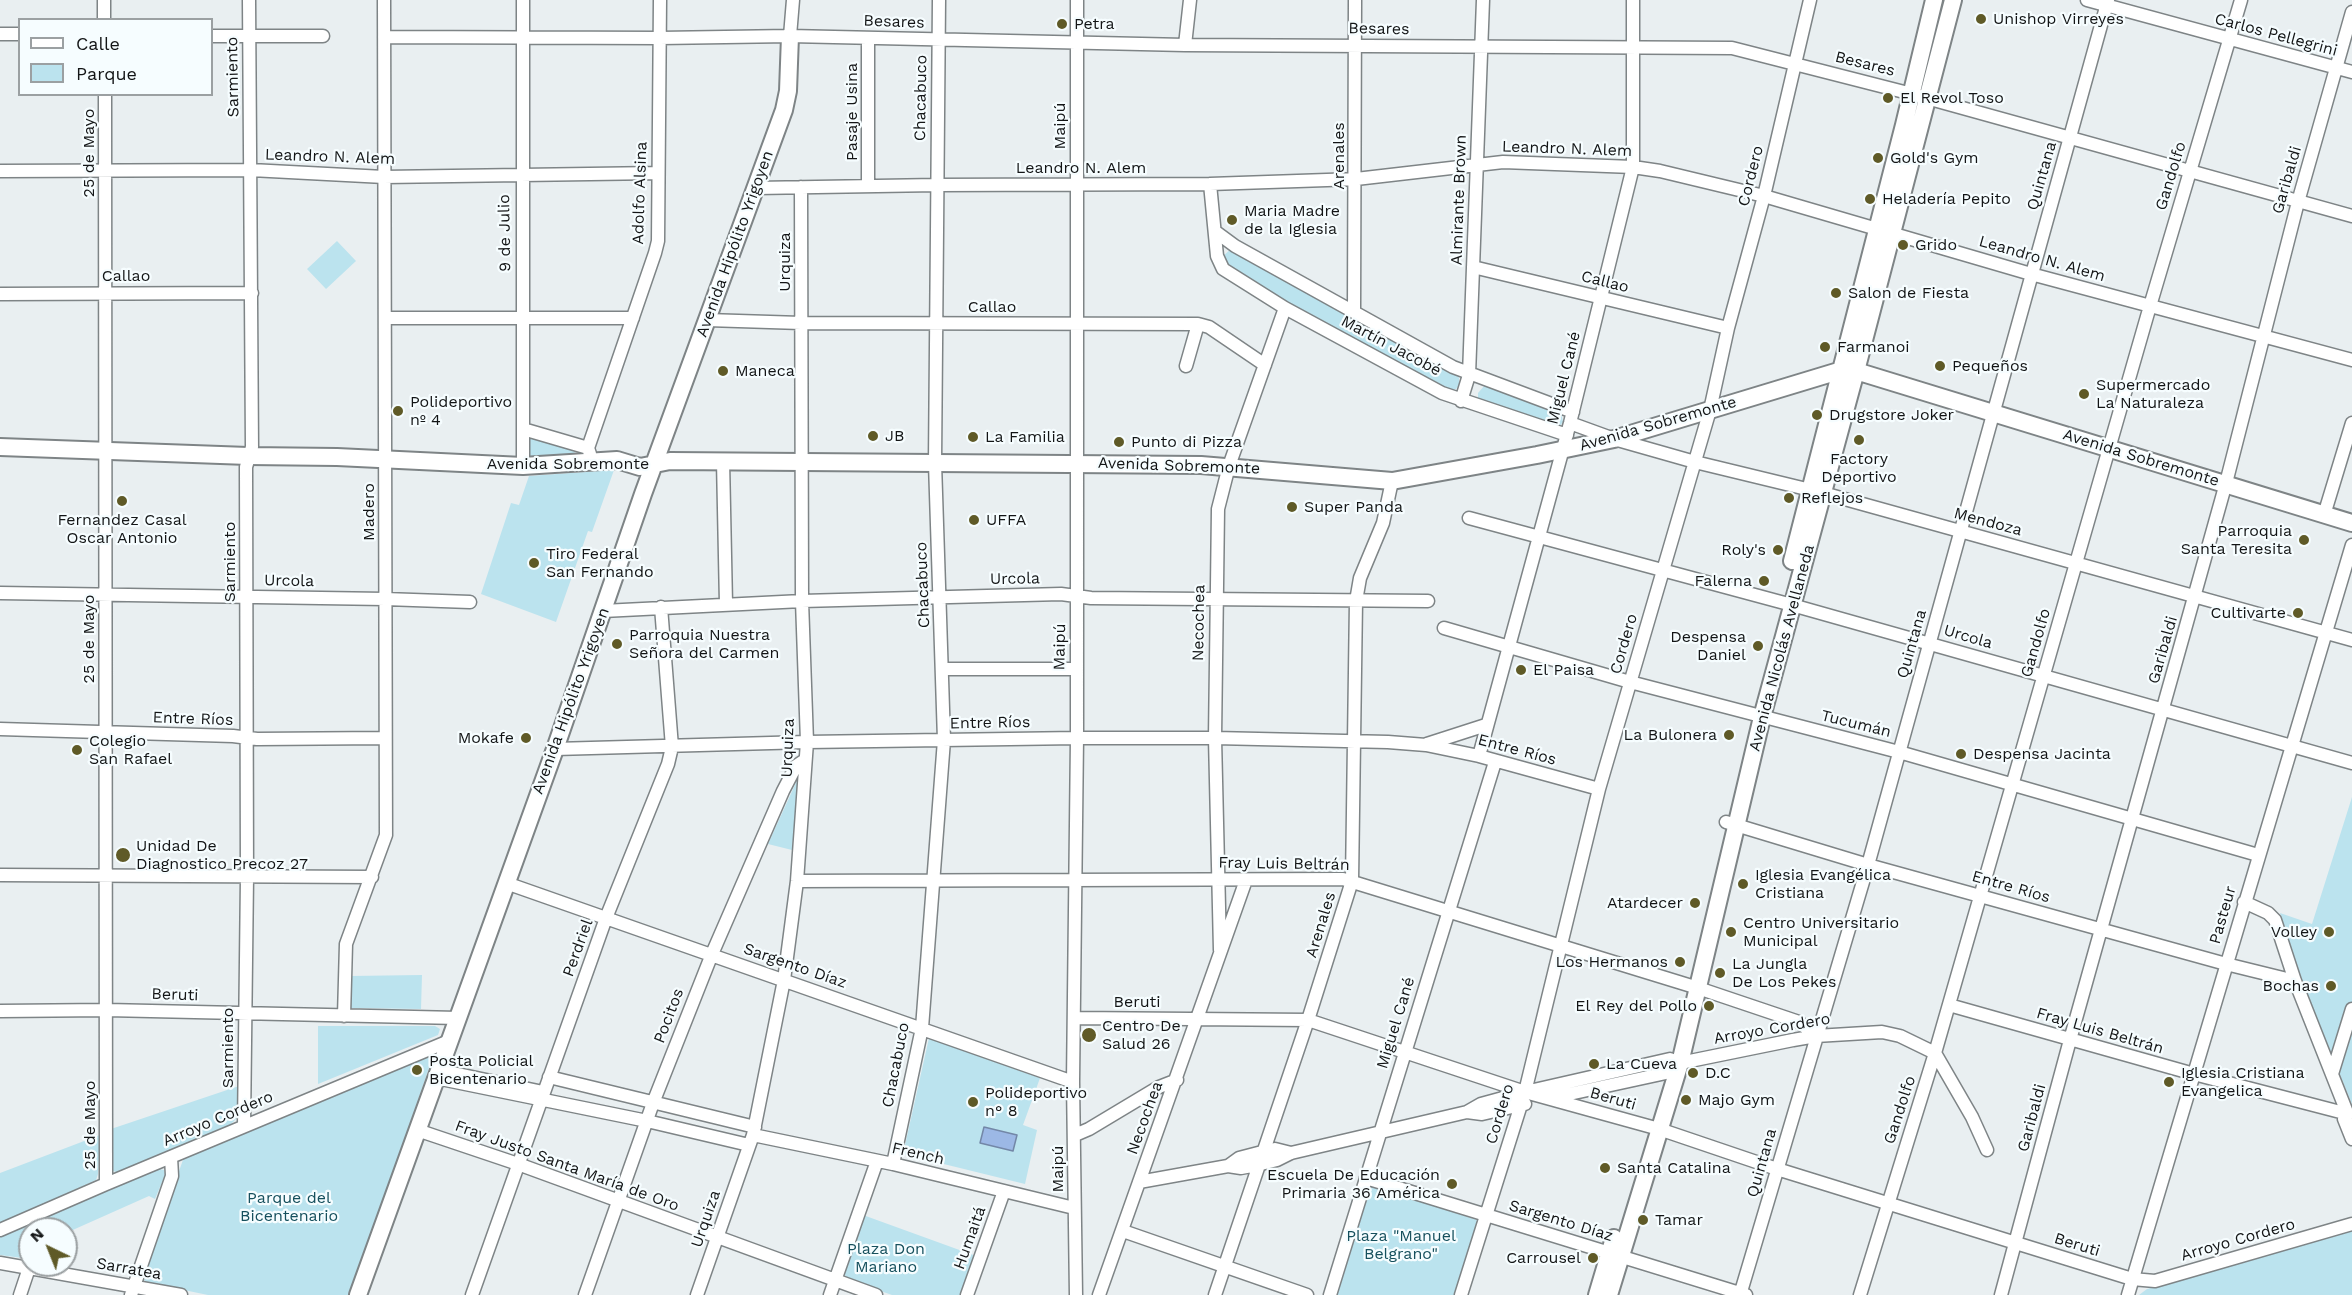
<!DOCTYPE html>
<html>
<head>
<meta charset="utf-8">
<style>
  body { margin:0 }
  #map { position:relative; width:2352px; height:1295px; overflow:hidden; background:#e9eff1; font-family:"Work Sans",sans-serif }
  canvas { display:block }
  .legend { position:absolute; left:18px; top:18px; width:195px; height:78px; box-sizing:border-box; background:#f6fdff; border:2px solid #9ba0a2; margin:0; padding:8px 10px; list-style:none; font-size:18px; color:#131516 }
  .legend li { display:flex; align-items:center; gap:12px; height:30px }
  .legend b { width:30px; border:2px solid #9ba0a2 }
  .north { position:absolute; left:18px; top:1217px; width:60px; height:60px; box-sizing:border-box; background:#f6fdff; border:2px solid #9ba0a2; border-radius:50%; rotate:317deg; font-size:16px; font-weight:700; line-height:24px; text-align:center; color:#131516 }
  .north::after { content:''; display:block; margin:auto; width:21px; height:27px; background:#5f5a27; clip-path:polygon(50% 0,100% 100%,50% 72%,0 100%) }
</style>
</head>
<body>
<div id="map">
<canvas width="2352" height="1295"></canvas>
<ul class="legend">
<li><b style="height:8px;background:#fff"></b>Calle</li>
<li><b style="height:16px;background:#bbe3ee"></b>Parque</li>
</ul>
<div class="north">N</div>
</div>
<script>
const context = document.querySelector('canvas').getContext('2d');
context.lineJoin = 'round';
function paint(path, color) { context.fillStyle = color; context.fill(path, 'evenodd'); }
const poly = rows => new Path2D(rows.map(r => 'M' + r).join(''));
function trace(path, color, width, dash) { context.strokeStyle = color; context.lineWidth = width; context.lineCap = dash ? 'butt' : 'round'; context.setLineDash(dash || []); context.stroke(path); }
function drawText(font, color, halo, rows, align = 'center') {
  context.font = font + ' "Work Sans",sans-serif'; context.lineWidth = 4.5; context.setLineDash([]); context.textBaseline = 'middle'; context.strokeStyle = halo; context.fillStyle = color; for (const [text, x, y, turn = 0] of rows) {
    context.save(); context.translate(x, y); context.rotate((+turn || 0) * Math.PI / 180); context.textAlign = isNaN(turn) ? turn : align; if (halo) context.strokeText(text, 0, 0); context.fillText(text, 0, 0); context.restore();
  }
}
const green = poly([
  [337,241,356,261,326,289,307,269],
  [1231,249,1457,375,1459,378,1459,385,1456,389,1448,391,1292,306,1226,267,1223,256],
  [1485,385,1561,413,1563,422,1559,427,1478,400,1478,393],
  [528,436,552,443,575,452,573,456,528,458],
  [614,470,592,532,588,531,556,622,481,594,511,503,519,505,529,476],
  [799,776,792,850,768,844],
  [2352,797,2352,1104,2301,979,2280,913,2312,924],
  [422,975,421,1009,351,1008,350,976],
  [318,1026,435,1026,440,1029,438,1035,318,1084],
  [929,1038,1040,1078,1023,1125,1037,1130,1025,1184,903,1154],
  [429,1055,432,1059,351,1295,208,1295,145,1282,143,1273,184,1157],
  [239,1086,239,1112,237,1118,230,1125,119,1173,113,1171,111,1129],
  [100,1135,98,1174,96,1180,0,1224,0,1173],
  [159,1169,164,1170,165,1175,155,1199,149,1196,66,1233,66,1229,30,1229,30,1259,0,1255,0,1235],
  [1375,1186,1477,1220,1456,1295,1336,1295,1369,1187],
  [863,1215,976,1256,963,1295,892,1295,849,1280,843,1273],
  [2352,1231,2352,1295,2139,1295,2147,1289]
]);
const water = poly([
  [984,1127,1017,1135,1013,1151,980,1143,984,1127]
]);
const minor = poly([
  [104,0,104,20],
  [523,0,523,466],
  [2087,0,2352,72],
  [0,34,20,34],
  [212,36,323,36],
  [790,36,793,0],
  [384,37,660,38,790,36,1185,45,1732,48,1912,94,2352,216],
  [1185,45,1190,0],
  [105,94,106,1184],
  [0,171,251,170,384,177,658,173],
  [1210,184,1217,256,1223,269,1285,308,1442,393,1567,435],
  [868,186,868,38],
  [756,188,937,185,1210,184,1356,179,1503,162,1633,167,1660,171,1764,196,2031,274,2352,360],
  [1216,232,1235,246,1453,367,1573,412],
  [1473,267,1728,328],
  [0,294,252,293],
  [1354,312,1355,0],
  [386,318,633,318],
  [707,320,801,323,1198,324,1209,327,1265,365],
  [1186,366,1198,324],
  [1461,401,1469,375,1483,0],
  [1570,423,1614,439,1695,462,1823,493,2352,640],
  [523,429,588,448,590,454],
  [588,448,655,253,658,241,660,0],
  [723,461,726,604],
  [2324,515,2352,423],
  [1469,518,1792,605,2352,763],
  [0,593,385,599,470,602],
  [603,611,802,601,1061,594,1091,598,1428,601],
  [1444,628,1630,682,1899,752,2258,855],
  [942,669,1076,669],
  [0,729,233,736,257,739,385,738],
  [1427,744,1486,725],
  [555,749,807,742,1077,738,1215,738,1388,742,1426,745,1479,756,1599,789],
  [1479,756,1570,423,1633,167,1633,0],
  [1726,822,1868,865,2226,964,2295,981],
  [0,875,372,877],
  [797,881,1343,879,1698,988,1799,1022,1816,1036],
  [506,883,1073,1082],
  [2244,902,2268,913,2275,920,2295,981,2352,1125],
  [1220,950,1215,738,1218,509,1229,466,1285,308],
  [1949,1005,2194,1074,2348,1114],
  [0,1011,107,1010,458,1018],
  [344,1016,346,944,386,835,384,0],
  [1074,1018,1308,1020,1525,1092,1659,1129,1777,1169,2132,1279,2155,1281,2352,1224],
  [439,1070,543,1092],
  [2332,1074,2352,1009],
  [549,1077,755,1127],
  [436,1078,647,1121,749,1145],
  [1551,1098,1666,1073,1680,1063,1793,1040,1816,1036,1882,1032,1900,1036,1935,1053,1972,1117,1987,1150],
  [1467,1112,1482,1114,1525,1104],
  [2344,1119,2352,1139],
  [244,1126,247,877,246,467,252,447,249,0],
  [417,1130,518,1164,876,1295],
  [753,1135,893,1164,1074,1208],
  [1075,1135,1089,1129,1159,1087,1177,1080],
  [893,1164,922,1028,944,740,935,463,939,0],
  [1228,1166,1239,1158,1262,1152,1275,1149,1291,1153],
  [1366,1178,1746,1295],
  [1139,1182,1228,1166,1241,1168,1257,1165,1277,1160,1291,1153,1467,1112,1481,1104,1525,1092,1670,1059,1680,1063],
  [0,1230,106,1184,449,1041],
  [1123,1231,1307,1295],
  [0,1263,181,1295],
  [20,1295,29,1268],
  [131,1295,172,1176,171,1157],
  [472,1295,606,918,668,764,672,747,661,607],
  [585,1295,653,1103,712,954,783,791,796,766,805,760],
  [697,1295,753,1135,784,980,797,881,807,742,802,601,801,187],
  [830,1295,877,1161],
  [967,1295,1004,1191],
  [1076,1295,1073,1082,1077,738,1077,0],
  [1099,1295,1246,880],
  [1215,1295,1308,1020,1352,881,1356,601,1360,578,1383,523,1392,481],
  [1330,1295,1495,762],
  [1461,1295,1525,1092,1599,789,1710,410,1728,328,1764,196,1810,0],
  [1740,1295,1868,865,2108,0],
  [1860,1295,1935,1053,2150,306,2241,0],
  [2001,1295,2070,1040,2226,483,2298,202,2352,12],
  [2128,1295,2352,545]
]);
const major = poly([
  [0,447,248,456,337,457,523,466,617,460,640,467,670,461,1201,465,1392,481,1537,455,1614,439,1842,370,1856,371,2352,523],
  [1792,561,1904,125,1934,0],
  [358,1295,555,749,643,494,784,110,788,91,790,36],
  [1597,1295,1614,1238],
  [1609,1295,1680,1063,1762,717,1856,371,1953,0]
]);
const markers = [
  [1981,19,6,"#5f5a27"],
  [1062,24,6,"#5f5a27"],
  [1888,98,6,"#5f5a27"],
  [1878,158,6,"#5f5a27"],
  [1870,199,6,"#5f5a27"],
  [1232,220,6,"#5f5a27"],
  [1903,245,6,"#5f5a27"],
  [1836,293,6,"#5f5a27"],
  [1825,347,6,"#5f5a27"],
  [1940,366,6,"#5f5a27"],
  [723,371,6,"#5f5a27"],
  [2084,394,6,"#5f5a27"],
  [398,411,6,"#5f5a27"],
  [1817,415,6,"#5f5a27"],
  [873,436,6,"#5f5a27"],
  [973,437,6,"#5f5a27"],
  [1859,440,6,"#5f5a27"],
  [1119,442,6,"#5f5a27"],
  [1789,498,6,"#5f5a27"],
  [122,501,6,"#5f5a27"],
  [1292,507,6,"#5f5a27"],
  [974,520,6,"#5f5a27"],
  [2304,540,6,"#5f5a27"],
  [1778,550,6,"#5f5a27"],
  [534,563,6,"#5f5a27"],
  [1764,581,6,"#5f5a27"],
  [2298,613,6,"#5f5a27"],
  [617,644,6,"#5f5a27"],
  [1758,646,6,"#5f5a27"],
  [1521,670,6,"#5f5a27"],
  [1729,735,6,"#5f5a27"],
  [526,738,6,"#5f5a27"],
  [77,750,6,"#5f5a27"],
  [1961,754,6,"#5f5a27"],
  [123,855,8,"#5f5a27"],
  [1743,884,6,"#5f5a27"],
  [1695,903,6,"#5f5a27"],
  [1731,932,6,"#5f5a27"],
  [2329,932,6,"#5f5a27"],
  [1680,962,6,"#5f5a27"],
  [1720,973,6,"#5f5a27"],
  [2331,986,6,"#5f5a27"],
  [1709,1006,6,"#5f5a27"],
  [1089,1035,8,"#5f5a27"],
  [1594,1064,6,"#5f5a27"],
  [417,1070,6,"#5f5a27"],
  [1693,1073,6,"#5f5a27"],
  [2169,1082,6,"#5f5a27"],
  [1686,1100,6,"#5f5a27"],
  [973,1102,6,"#5f5a27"],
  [1605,1168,6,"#5f5a27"],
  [1452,1184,6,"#5f5a27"],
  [1643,1220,6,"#5f5a27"],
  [1593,1258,6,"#5f5a27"]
];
const poiNames = [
  ["Unishop Virreyes",1993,19],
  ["Petra",1074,24],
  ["El Revol Toso",1900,98],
  ["Gold's Gym",1890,158],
  ["Heladería Pepito",1882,199],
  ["Maria Madre",1244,211],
  ["de la Iglesia",1244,229],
  ["Grido",1915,245],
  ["Salon de Fiesta",1848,293],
  ["Farmanoi",1837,347],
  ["Pequeños",1952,366],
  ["Maneca",735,371],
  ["Supermercado",2096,385],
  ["La Naturaleza",2096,403],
  ["Polideportivo",410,402],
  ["nº 4",410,420],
  ["Drugstore Joker",1829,415],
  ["JB",885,436],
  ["La Familia",985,437],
  ["Punto di Pizza",1131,442],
  ["Factory",1859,459,"center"],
  ["Deportivo",1859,477,"center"],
  ["Reflejos",1801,498],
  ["Super Panda",1304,507],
  ["Fernandez Casal",122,520,"center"],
  ["Oscar Antonio",122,538,"center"],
  ["UFFA",986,520],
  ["Parroquia",2292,531,"right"],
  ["Santa Teresita",2292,549,"right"],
  ["Roly's",1766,550,"right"],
  ["Tiro Federal",546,554],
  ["San Fernando",546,572],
  ["Falerna",1752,581,"right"],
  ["Cultivarte",2286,613,"right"],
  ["Parroquia Nuestra",629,635],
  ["Señora del Carmen",629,653],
  ["Despensa",1746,637,"right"],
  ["Daniel",1746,655,"right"],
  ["El Paisa",1533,670],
  ["La Bulonera",1717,735,"right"],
  ["Mokafe",514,738,"right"],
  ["Colegio",89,741],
  ["San Rafael",89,759],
  ["Despensa Jacinta",1973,754],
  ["Unidad De",136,846],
  ["Diagnostico Precoz 27",136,864],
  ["Iglesia Evangélica",1755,875],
  ["Cristiana",1755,893],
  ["Atardecer",1683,903,"right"],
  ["Centro Universitario",1743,923],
  ["Municipal",1743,941],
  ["Volley",2317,932,"right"],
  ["Los Hermanos",1668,962,"right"],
  ["La Jungla",1732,964],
  ["De Los Pekes",1732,982],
  ["Bochas",2319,986,"right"],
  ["El Rey del Pollo",1697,1006,"right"],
  ["Centro De",1102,1026],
  ["Salud 26",1102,1044],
  ["Posta Policial",429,1061],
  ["Bicentenario",429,1079],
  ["La Cueva",1606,1064],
  ["D.C",1705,1073],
  ["Iglesia Cristiana",2181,1073],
  ["Evangelica",2181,1091],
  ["Polideportivo",985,1093],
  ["n° 8",985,1111],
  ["Majo Gym",1698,1100],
  ["Santa Catalina",1617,1168],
  ["Escuela De Educación",1440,1175,"right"],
  ["Primaria 36 América",1440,1193,"right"],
  ["Tamar",1655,1220],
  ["Carrousel",1581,1258,"right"]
];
const streetNames = [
  ["Besares",894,22,2],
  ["Besares",1379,29,1],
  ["Carlos Pellegrini",2276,35,15],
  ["Besares",1865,64,14],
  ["Sarmiento",233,77,-91],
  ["Chacabuco",921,98,-89],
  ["Pasaje Usina",852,112,-90],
  ["Maipú",1060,126,-90],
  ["Leandro N. Alem",1567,149,2],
  ["25 de Mayo",89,153,-90],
  ["Arenales",1339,156,-90],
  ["Leandro N. Alem",330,157,2],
  ["Leandro N. Alem",1081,168],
  ["Cordero",1751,176,-76],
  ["Quintana",2042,176,-74],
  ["Gandolfo",2171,176,-73],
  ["Garibaldi",2287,180,-74],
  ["Adolfo Alsina",640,193,-88],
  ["Almirante Brown",1459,200,-88],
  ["9 de Julio",505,233,-91],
  ["Avenida Hipólito Yrigoyen",735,244,-70],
  ["Leandro N. Alem",2042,259,16],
  ["Urquiza",785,262,-90],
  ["Callao",126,276],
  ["Callao",1605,282,14],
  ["Callao",992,307],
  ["Martín Jacobé",1391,346,28],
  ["Miguel Cané",1564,378,-76],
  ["Avenida Sobremonte",1658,424,-16],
  ["Avenida Sobremonte",2141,458,17],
  ["Avenida Sobremonte",568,464],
  ["Avenida Sobremonte",1179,466,2],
  ["Madero",369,512,-90],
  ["Mendoza",1988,522,15],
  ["Sarmiento",230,562,-90],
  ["Urcola",1015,579,-1],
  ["Urcola",289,581,1],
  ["Chacabuco",923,585,-92],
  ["Necochea",1199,623,-89],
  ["Urcola",1968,637,16],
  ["25 de Mayo",89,639,-90],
  ["Gandolfo",2036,643,-74],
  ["Cordero",1624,644,-74],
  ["Quintana",1912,644,-74],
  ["Maipú",1060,647,-89],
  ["Avenida Nicolás Avellaneda",1782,648,-75],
  ["Garibaldi",2163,650,-74],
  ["Avenida Hipólito Yrigoyen",571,701,-70],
  ["Entre Ríos",193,719,2],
  ["Entre Ríos",990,723,-1],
  ["Tucumán",1856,724,14],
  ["Urquiza",788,748,-88],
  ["Entre Ríos",1517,750,15],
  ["Fray Luis Beltrán",1284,864,1],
  ["Entre Ríos",2011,887,16],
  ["Pasteur",2223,915,-74],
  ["Arenales",1321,925,-73],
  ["Perdriel",578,948,-70],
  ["Sargento Díaz",795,966,19],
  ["Beruti",175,995,2],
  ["Beruti",1137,1002],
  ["Pocitos",669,1016,-69],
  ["Miguel Cané",1396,1023,-73],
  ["Arroyo Cordero",1772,1029,-10],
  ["Fray Luis Beltrán",2100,1031,16],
  ["Sarmiento",228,1048,-90],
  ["Chacabuco",896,1065,-79],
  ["Beruti",1613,1099,16],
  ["Gandolfo",1900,1110,-72],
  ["Cordero",1500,1114,-73],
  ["Necochea",1145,1118,-70],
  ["Garibaldi",2032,1118,-75],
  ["Arroyo Cordero",218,1119,-23],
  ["25 de Mayo",90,1125,-90],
  ["French",918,1154,13],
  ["Quintana",1762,1163,-74],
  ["Fray Justo Santa María de Oro",567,1166,20],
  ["Maipú",1058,1169,-90],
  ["Urquiza",706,1219,-71],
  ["Sargento Díaz",1561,1221,17],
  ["Humaitá",970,1238,-70],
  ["Arroyo Cordero",2238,1240,-16],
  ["Beruti",2077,1245,17],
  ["Sarratea",129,1269,10]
];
const parkNames = [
  ["Parque del",289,1198],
  ["Bicentenario",289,1216],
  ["Plaza \"Manuel",1401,1236],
  ["Belgrano\"",1401,1254],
  ["Plaza Don",886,1249],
  ["Mariano",886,1267]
];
paint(green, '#bbe3ee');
paint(water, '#9cb8e5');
trace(water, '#7387a7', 1.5);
trace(minor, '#7e8486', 15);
trace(major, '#7e8486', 20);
trace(minor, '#fff', 12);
trace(major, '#fff', 16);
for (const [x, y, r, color] of markers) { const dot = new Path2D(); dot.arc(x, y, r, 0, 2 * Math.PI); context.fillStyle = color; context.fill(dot); trace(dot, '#f6fdff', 2); }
drawText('16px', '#131516', '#f6fdff', poiNames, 'left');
drawText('16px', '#131516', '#f6fdff', streetNames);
drawText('16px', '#16505d', '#f6fdff', parkNames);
</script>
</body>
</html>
